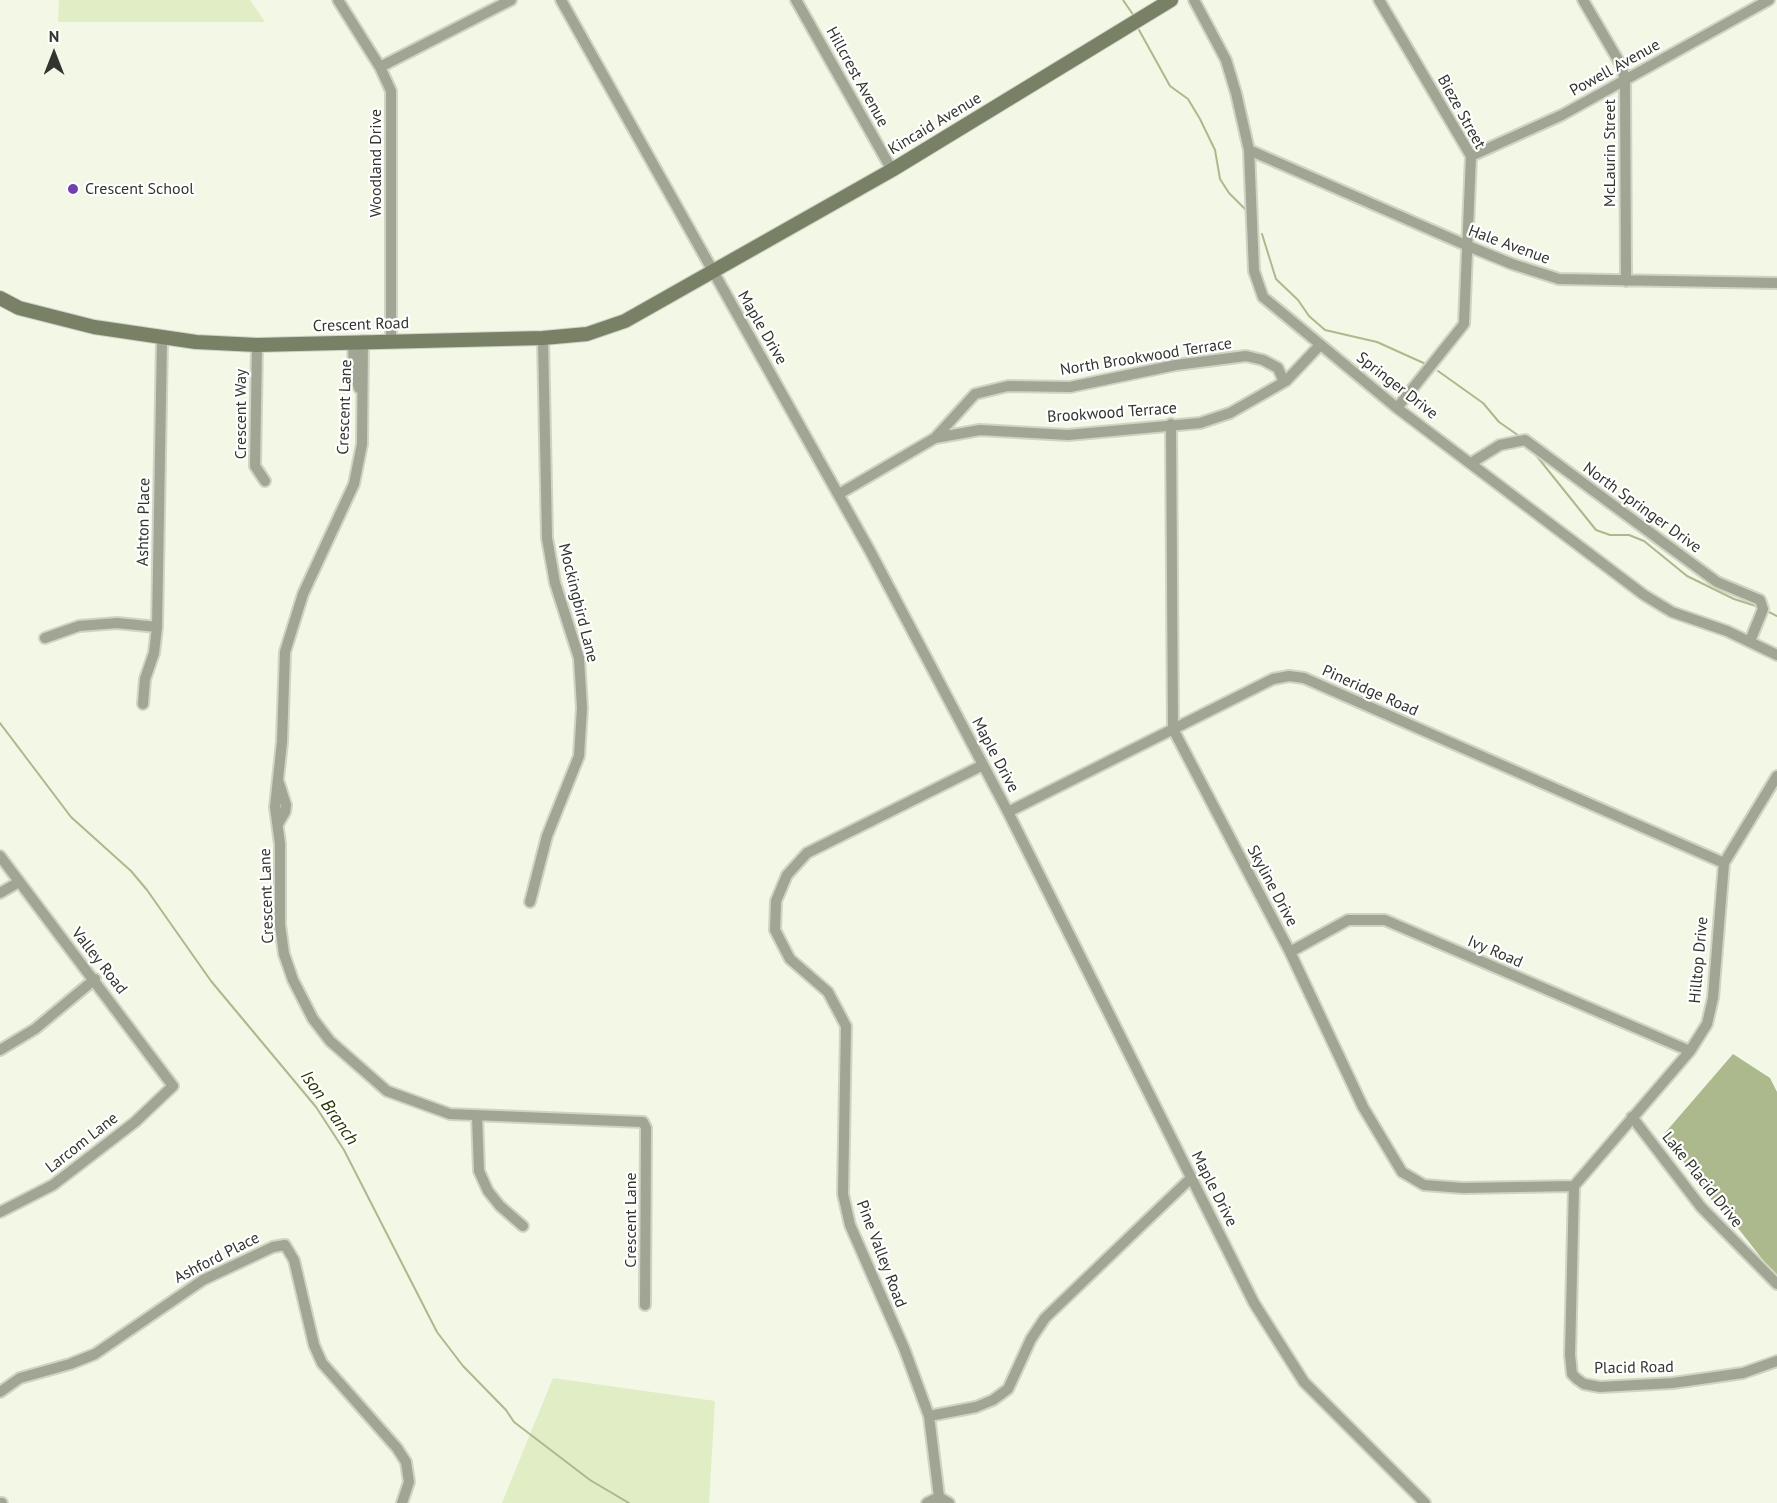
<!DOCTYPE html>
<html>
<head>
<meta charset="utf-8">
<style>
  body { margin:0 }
  #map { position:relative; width:1777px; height:1503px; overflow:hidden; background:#f2f7e6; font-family:"PT Sans",sans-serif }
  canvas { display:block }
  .north { position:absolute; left:24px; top:24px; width:60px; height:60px; -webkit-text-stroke:4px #fff; paint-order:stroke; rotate:0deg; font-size:16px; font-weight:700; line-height:24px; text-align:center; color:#32342e }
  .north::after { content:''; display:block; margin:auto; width:21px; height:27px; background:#32342e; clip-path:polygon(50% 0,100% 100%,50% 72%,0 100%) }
</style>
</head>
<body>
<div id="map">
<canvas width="1777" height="1503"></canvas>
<div class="north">N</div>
</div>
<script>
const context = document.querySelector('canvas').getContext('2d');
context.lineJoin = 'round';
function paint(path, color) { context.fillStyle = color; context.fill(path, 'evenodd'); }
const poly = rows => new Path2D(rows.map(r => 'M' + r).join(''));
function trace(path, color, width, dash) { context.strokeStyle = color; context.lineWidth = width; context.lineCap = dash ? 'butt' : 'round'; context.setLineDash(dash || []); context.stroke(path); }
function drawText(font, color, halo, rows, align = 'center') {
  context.font = font + ' "PT Sans",sans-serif'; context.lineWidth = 4.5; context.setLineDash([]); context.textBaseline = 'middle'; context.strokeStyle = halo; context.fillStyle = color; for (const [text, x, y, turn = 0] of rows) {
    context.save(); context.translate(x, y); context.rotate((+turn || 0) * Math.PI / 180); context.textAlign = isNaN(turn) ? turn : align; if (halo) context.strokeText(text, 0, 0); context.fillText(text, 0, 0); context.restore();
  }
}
const green = poly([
  [59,0,250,0,265,22,58,22],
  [553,1378,715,1401,709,1503,502,1503]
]);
const water = poly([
  [1733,1054,1770,1078,1777,1092,1777,1278,1734,1223,1708,1196,1664,1134]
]);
const stream = poly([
  [1123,0,1134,16],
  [1139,30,1170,86,1188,99,1200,119,1215,150,1220,179,1229,193,1247,211],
  [1262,234,1276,279,1298,300,1309,316,1325,330,1377,342,1428,365],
  [1438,371,1483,403,1499,422,1522,438],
  [1535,454,1596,530,1610,535,1629,535,1644,541,1687,576,1734,599,1759,607],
  [1767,611,1777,616],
  [0,723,71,817,131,871,147,890,211,981,316,1107,344,1150,437,1332,463,1366,506,1410,514,1422,590,1480,629,1503]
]);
const street = poly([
  [338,0,380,67,391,91,391,340],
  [561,0,870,551,1008,812,1254,1303,1304,1382,1425,1503],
  [796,0,892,170],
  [1194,0,1226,60,1236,93,1249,150,1254,271,1263,297,1397,408,1644,595,1672,612,1727,631,1777,655],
  [1379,0,1471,156,1464,324,1397,408],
  [1583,0,1621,65,1625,80,1626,281],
  [380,67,511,0],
  [1249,150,1468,246,1512,264,1559,279,1777,283],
  [1471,156,1562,115,1769,0],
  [363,341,362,444,354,484,303,594,285,652,282,742,275,807,280,844,280,925,284,954,293,980,313,1019,330,1041,387,1091,450,1114,643,1122,646,1128,645,1305],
  [353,342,354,374,359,388],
  [257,345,255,466,265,481],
  [1171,424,1173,729,1290,952,1363,1107,1402,1172,1424,1185,1463,1188,1574,1186],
  [935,438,975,394,1008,386,1070,387,1176,365,1246,356,1263,360,1278,368,1284,382],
  [1471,463,1500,445,1525,440,1717,582,1760,600,1763,609,1750,641],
  [839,494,935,438,980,430,1068,435,1200,423,1230,413,1286,381,1320,345],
  [45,638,79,626,117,623,157,627],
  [143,704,145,679,154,653,157,627,162,339],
  [1008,812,1273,679,1289,676,1304,678,1724,863],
  [278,824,285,812,286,805,279,783],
  [0,856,173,1086,135,1122,53,1185,0,1212],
  [0,893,19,882],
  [530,902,547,836,579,756,582,708,579,658,555,583,547,538,543,338],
  [1290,952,1348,920,1385,920,1690,1051],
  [0,1050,35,1029,95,979],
  [477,1116,479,1171,488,1191,500,1206,523,1226],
  [1632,1117,1701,1207,1777,1284],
  [1574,1186,1690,1051,1707,1024,1713,998,1724,863,1777,776],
  [1574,1186,1570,1355,1572,1374,1577,1379,1584,1384,1600,1387,1673,1383,1743,1373,1777,1361],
  [0,1392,20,1378,70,1364,95,1354,203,1280,273,1247,285,1245,294,1260,314,1345,322,1363,397,1448,406,1462,409,1482,402,1503],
  [929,1416,976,1407,993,1400,1008,1389,1031,1339,1045,1318,1191,1178],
  [939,1497,929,1416,904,1348,850,1225,843,1194,846,1026,828,992,790,959,775,930,776,901,787,875,807,853,983,765],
  [0,1503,2,1503],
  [927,1503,939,1497,949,1503]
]);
const secondary = poly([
  [0,298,19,308,94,327,196,342,257,345,543,338,587,334,625,321,892,170,1171,0]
]);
const markers = [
  [73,189,6,"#743db4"]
];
const streetNames = [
  ["Powell Avenue",1615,68,-29],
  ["Hillcrest Avenue",857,77,61],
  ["Bieze Street",1461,112,61],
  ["Kincaid Avenue",935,124,-31],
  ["McLaurin Street",1610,153,-90],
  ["Woodland Drive",376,163,-90],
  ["Hale Avenue",1509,245,20],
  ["Crescent Road",361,325,-2],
  ["Maple Drive",762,328,60],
  ["North Brookwood Terrace",1146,357,-9],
  ["Springer Drive",1397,386,38],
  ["Crescent Lane",345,407,-88],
  ["Brookwood Terrace",1112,413,-4],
  ["Crescent Way",241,414,-90],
  ["North Springer Drive",1642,508,36],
  ["Ashton Place",144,522,-89],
  ["Mockingbird Lane",578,603,76],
  ["Pineridge Road",1370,691,24],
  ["Maple Drive",995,755,62],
  ["Skyline Drive",1272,886,62],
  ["Crescent Lane",267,896,-92],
  ["Ivy Road",1495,952,23],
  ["Hilltop Drive",1699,960,-85],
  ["Valley Road",99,961,52],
  ["Larcom Lane",82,1143,-38],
  ["Lake Placid Drive",1702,1180,51],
  ["Maple Drive",1214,1189,63],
  ["Crescent Lane",631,1220,-90],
  ["Pine Valley Road",881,1254,69],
  ["Ashford Place",217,1258,-27],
  ["Placid Road",1634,1368,-1]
];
const poiNames = [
  ["Crescent School",85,189]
];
const waterNames = [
  ["Ison Branch",329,1108,55]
];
paint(green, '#e1edc4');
paint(water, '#acb98d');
trace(stream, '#acb98d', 2);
trace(street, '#cfd4c5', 14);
trace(secondary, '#cfd4c5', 16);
trace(street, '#a0a693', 10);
trace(secondary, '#788165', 14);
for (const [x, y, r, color] of markers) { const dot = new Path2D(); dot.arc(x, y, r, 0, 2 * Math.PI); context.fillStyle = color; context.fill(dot); trace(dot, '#fff', 2); }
drawText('16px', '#32342e', '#fff', streetNames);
drawText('16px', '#32342e', '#fff', poiNames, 'left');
drawText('italic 18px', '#2b3601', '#fff', waterNames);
</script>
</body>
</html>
